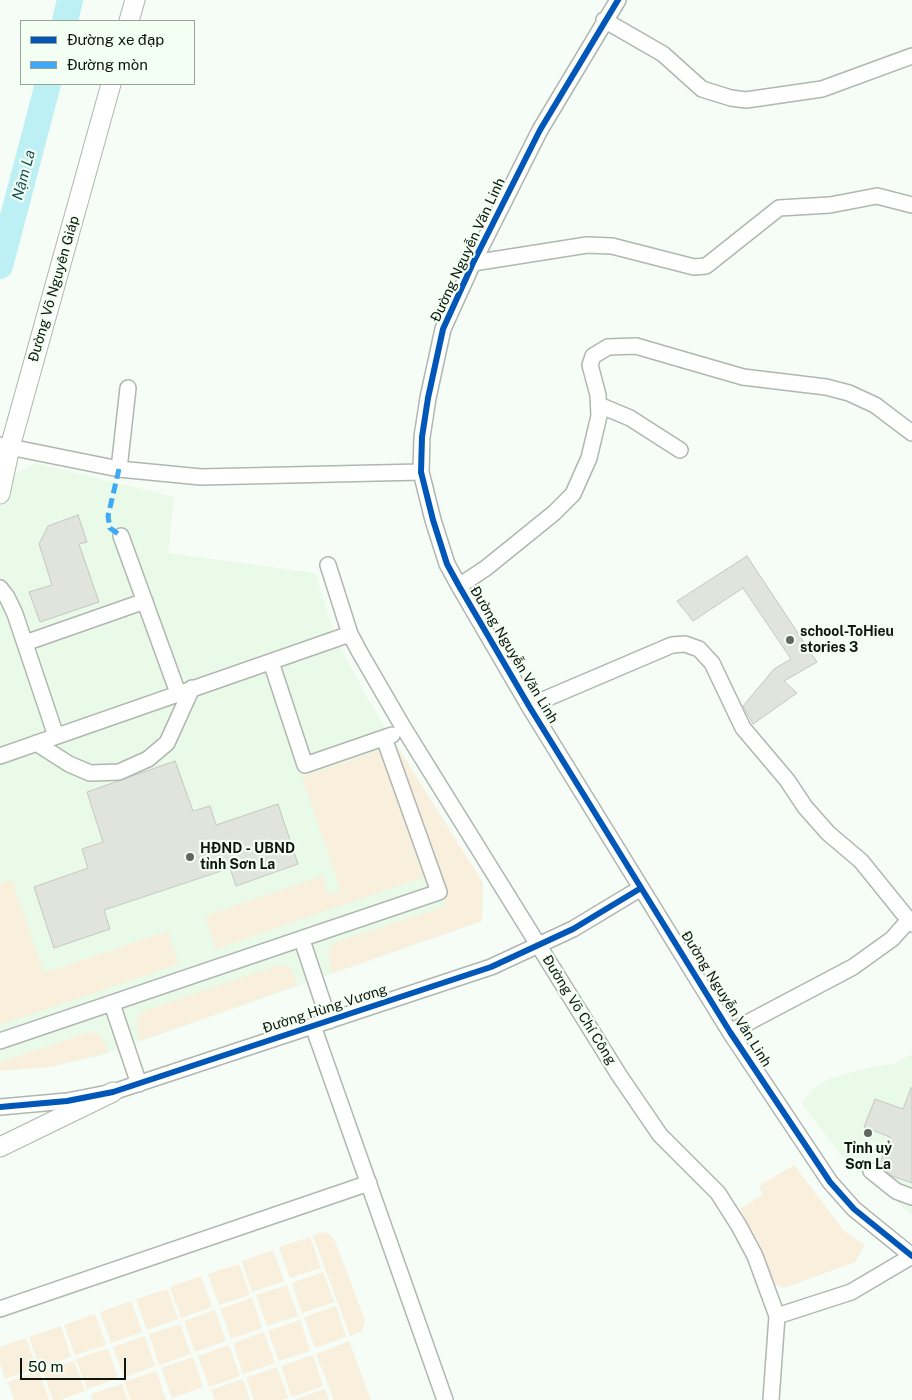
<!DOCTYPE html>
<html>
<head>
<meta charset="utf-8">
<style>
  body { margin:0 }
  #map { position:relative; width:912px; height:1400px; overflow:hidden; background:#f6fcf6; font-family:"Public Sans",sans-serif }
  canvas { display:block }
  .legend { position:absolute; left:20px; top:20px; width:175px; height:65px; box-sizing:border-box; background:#f3fff3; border:1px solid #98a298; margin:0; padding:6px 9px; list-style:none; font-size:15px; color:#0f160f }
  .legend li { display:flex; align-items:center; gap:10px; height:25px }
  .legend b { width:25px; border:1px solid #98a298 }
  .scale { position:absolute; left:20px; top:1358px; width:106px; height:22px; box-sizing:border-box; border:2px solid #0f160f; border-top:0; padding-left:6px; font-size:15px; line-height:18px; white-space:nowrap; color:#0f160f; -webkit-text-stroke:4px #f3fff3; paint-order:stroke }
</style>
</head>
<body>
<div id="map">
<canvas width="912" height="1400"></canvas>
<ul class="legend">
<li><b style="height:6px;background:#0057b8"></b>Đường xe đạp</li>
<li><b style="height:6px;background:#3fa9f5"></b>Đường mòn</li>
</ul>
<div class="scale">50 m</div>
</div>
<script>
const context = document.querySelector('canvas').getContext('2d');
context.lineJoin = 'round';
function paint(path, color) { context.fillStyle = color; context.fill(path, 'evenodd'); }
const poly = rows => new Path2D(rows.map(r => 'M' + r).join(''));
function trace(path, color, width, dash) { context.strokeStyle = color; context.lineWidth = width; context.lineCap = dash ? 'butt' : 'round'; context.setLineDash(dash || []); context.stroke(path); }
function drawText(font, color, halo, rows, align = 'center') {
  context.font = font + ' "Public Sans",sans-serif'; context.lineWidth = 4.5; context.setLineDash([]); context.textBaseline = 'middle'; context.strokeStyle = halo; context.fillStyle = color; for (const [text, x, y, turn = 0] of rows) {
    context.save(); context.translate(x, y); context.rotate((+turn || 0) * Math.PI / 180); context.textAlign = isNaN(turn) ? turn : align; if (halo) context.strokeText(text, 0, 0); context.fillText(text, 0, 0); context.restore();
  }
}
const built = poly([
  [36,463,174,497,168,553,315,573,336,639,369,701,483,883,482,921,99,1056,49,1067,0,1071,0,503,5,479],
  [912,1054,912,1215,846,1162,802,1104,813,1089,829,1079,855,1071,895,1063]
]);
const green = poly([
  [397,746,483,883,482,921,332,973,328,955,331,947,336,942,443,907,446,899,395,751],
  [380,750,424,877,216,949,205,916,322,876,329,895,341,891,302,777],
  [12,880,44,973,168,931,179,964,0,1025,0,884],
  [276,966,286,966,292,969,298,985,140,1041,136,1024,138,1017,143,1011],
  [90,1032,97,1033,103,1039,109,1052,49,1067,0,1071,0,1062],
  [794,1165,845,1232,865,1245,855,1262,784,1288,773,1283,757,1239,739,1210,763,1194,759,1186],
  [322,1232,328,1233,335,1241,365,1321,362,1331,350,1336,313,1236],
  [310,1237,321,1268,290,1278,279,1247],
  [273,1250,284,1281,252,1292,242,1261],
  [239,1264,250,1295,219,1305,208,1274],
  [323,1272,334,1302,302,1313,292,1283],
  [201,1276,212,1307,181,1318,170,1287],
  [287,1285,298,1316,267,1326,256,1295],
  [167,1289,178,1319,147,1330,136,1299],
  [252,1298,262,1328,231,1339,220,1309],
  [131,1301,142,1332,111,1343,100,1312],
  [336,1306,346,1337,315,1348,304,1317],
  [215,1310,226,1341,195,1352,184,1321],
  [95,1314,106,1345,75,1355,64,1325],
  [300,1320,310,1351,279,1361,268,1331],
  [180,1324,191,1354,159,1365,149,1334],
  [61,1326,71,1357,40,1368,29,1337],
  [264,1332,275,1363,243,1374,233,1343],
  [145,1336,155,1366,124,1377,113,1347],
  [26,1338,37,1368,5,1379,0,1363,0,1347],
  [349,1341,371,1400,334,1400,316,1354],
  [229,1345,240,1376,209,1387,198,1356],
  [108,1348,118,1378,87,1389,76,1359],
  [313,1355,323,1386,292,1397,281,1366],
  [193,1357,203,1387,172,1398,161,1368],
  [74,1361,85,1391,60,1400,53,1400,43,1371],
  [277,1367,288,1398,281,1400,254,1400,246,1378],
  [39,1371,49,1400,14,1400,8,1382],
  [156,1371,166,1400,131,1400,124,1382],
  [243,1379,250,1400,215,1400,211,1390],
  [122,1384,128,1400,93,1400,91,1394],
  [325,1389,329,1400,294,1400]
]);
const river = poly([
  [65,21,70,0],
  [0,266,48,84]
]);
const building = poly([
  [78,515,87,542,79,544,99,602,40,622,29,592,52,585,39,544,48,526,78,515],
  [747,556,817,662,784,681,797,693,753,724,743,706,774,669,791,659,743,588,693,621,677,601,747,556],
  [175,761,193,811,210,806,216,825,278,804,298,864,236,886,230,868,104,910,110,929,54,948,34,887,88,868,82,849,103,842,87,792,175,761],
  [911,1088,912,1088,912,1183,892,1176,879,1165,890,1137,864,1127,875,1099,903,1109,911,1088]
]);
const minor = poly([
  [618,0,540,130,473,263,443,329,428,398,422,437,421,472,433,520,447,564,459,586,529,706,730,1032,830,1182,854,1209,912,1256],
  [604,20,663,54,702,89,731,98,746,100,822,89,912,56],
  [473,263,587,245,612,246,694,267,706,266,779,208,830,205,877,196,912,205],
  [599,405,630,418,680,450],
  [0,445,119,469,201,477,421,472],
  [119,469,128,388],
  [121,536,178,693],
  [328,565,350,634,359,651,403,727,619,1075,660,1135,718,1193,739,1226,755,1256,777,1316,771,1400],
  [459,586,486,568,554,513,573,494,589,458,599,416,598,395,590,365,593,356,608,347,636,346,743,377,826,387,849,393,875,405,912,433],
  [0,588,7,597,15,614,56,736],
  [25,643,145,601],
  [271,662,305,765,392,735],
  [529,706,672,645,685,644,699,649,712,663,743,728,787,780,805,807,828,833,861,861,912,924],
  [36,743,69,764,90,773,119,772,148,759,167,743,192,688],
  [0,756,350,634],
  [302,940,329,1021],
  [112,1004,139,1084],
  [313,1026,445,1400],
  [730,1032,853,967,892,939,909,920],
  [0,1041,439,892,384,738],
  [0,1107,67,1101,113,1092,491,967,573,929,641,888],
  [871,1171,896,1191,912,1197],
  [0,1309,369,1183],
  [777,1316,851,1292,912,1256]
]);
const major = poly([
  [129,21,135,0],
  [0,494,10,447,111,84],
  [0,1147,113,1092]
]);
const quiet = poly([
  [119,469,108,516,110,528,121,536]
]);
const cycleway = poly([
  [618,0,540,130,473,263,443,329,428,398,422,437,421,472,433,520,447,564,459,586,529,706,730,1032,830,1182,854,1209,912,1256],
  [0,1107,67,1101,113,1092,491,967,573,929,641,888]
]);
const markers = [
  [790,640,5,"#606660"],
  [190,857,5,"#606660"],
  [868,1133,5,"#606660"]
];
const streetNames = [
  ["Đường Nguyễn Văn Linh",468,250,-65],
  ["Đường Võ Nguyên Giáp",54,289,-74],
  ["Đường Nguyễn Văn Linh",514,655,59],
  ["Đường Nguyễn Văn Linh",726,999,58],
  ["Đường Hùng Vương",325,1009,-18],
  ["Đường Võ Chí Công",579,1010,58]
];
const poiNames = [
  ["school-ToHieu",800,632],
  ["stories 3",800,648],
  ["HĐND - UBND",200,849],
  ["tỉnh Sơn La",200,865],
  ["Tỉnh uỷ",868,1149,"center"],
  ["Sơn La",868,1165,"center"]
];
const waterNames = [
  ["Nậm La",24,175,-75]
];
paint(built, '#eafae9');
paint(green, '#f8f0dc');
trace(river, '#bdf0f5', 26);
paint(building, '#e0e4dc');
trace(building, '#c4c8c1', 1);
trace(minor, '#b0b6b0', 18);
trace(major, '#b0b6b0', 21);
trace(minor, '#fefffe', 15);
trace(major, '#fefffe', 19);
trace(quiet, '#3fa9f5', 5, [10, 5]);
trace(cycleway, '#0057b8', 6);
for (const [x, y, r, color] of markers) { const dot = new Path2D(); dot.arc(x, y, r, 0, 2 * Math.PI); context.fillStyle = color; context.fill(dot); trace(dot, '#f3fff3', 2); }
drawText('14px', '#0f160f', '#f3fff3', streetNames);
drawText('bold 14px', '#0f160f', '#f3fff3', poiNames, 'left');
drawText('italic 15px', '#125057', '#f3fff3', waterNames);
</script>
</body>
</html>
